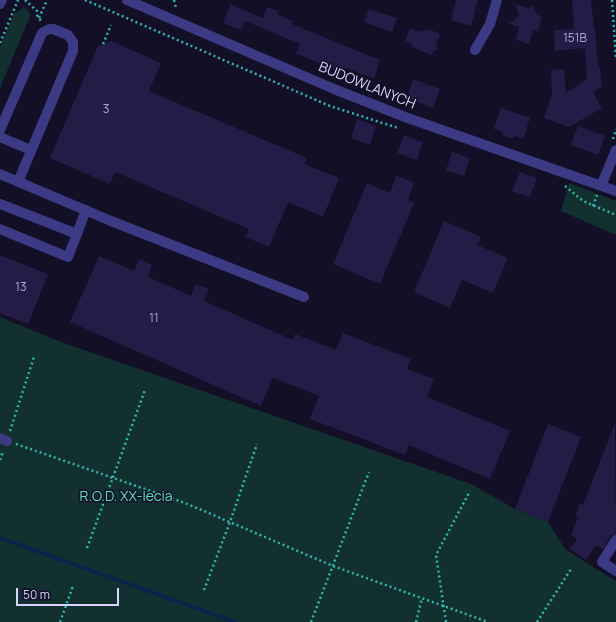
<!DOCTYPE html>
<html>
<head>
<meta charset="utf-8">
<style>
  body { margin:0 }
  #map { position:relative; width:616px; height:622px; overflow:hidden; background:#130f26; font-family:Manrope,sans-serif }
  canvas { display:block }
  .scale { position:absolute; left:16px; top:588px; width:103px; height:18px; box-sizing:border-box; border:2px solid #d9d4ff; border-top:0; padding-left:5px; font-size:12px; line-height:14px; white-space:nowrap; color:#d9d4ff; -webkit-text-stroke:3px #130f26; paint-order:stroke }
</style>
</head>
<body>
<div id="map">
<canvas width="616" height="622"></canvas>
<div class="scale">50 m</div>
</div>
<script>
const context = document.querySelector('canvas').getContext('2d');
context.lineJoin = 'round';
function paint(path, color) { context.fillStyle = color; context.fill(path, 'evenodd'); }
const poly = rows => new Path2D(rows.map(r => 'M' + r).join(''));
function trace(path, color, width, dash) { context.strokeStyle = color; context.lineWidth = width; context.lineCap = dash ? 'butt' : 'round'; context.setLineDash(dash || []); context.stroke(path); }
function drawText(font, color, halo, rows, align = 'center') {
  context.font = font + ' Manrope,sans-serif'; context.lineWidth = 3; context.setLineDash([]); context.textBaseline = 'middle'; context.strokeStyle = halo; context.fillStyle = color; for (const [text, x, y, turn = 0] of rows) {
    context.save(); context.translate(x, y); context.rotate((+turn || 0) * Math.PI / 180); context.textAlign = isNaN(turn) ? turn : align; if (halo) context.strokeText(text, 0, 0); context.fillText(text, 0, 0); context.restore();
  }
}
const green = poly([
  [24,7,31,14,0,88,0,47,14,14],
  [569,183,616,201,616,235,561,211],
  [0,317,61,342,471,484,515,509,548,522,565,549,616,581,616,622,0,622]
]);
const stream = poly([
  [0,538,235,622]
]);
const building = poly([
  [456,0,478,0,471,26,451,20],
  [572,0,591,0,594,27,595,27,598,67,600,67,602,87,593,92,602,108,569,127,544,118,552,94,551,70,564,69,566,93,587,79,585,48,555,51,554,30,574,29],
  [230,4,263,18,267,7,278,11,277,14,293,21,292,24,380,60,374,79,347,68,345,74,307,58,296,54,300,44,245,21,241,30,223,23],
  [515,4,528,8,532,6,537,15,542,16,538,32,533,30,529,44,516,40,519,27,509,24,519,16],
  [369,9,397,18,392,32,364,22],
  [410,28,420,32,429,29,440,34,436,44,439,49,434,51,432,55,411,47,412,44,405,41],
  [111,41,161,63,149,91,307,158,304,164,339,178,323,217,288,202,269,247,245,237,249,229,115,172,110,184,50,158,98,46],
  [413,79,440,89,433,108,407,98],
  [501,108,530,118,523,139,514,136,512,139,502,135,503,132,494,129],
  [357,119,376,126,370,145,351,138],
  [578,126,605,136,598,155,571,145],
  [404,135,423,142,417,160,397,153],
  [452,152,470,158,464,176,446,170],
  [520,172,537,178,530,197,512,191],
  [396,176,414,182,408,200,414,203,380,284,333,264,367,183,390,193],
  [444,221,481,237,477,245,508,258,493,293,462,280,450,308,414,292],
  [0,255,48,274,28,324,0,313],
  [99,256,134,271,139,259,152,265,148,277,191,296,196,284,209,289,204,301,293,340,295,334,336,350,343,333,411,359,407,369,434,379,427,397,510,431,490,479,409,445,405,455,310,419,319,396,273,378,261,406,70,322],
  [615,423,616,534,611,536,603,549,596,545,586,560,570,549,577,539,571,535,578,517,575,516,580,504,583,505],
  [548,424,581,437,548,522,515,509]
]);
const path = poly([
  [25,0,37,11,37,15,41,21],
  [85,0,330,106,398,128],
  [174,0,176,8],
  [612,0,616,59],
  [39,18,47,0],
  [0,43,18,0],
  [103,44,111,25],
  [613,139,616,129],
  [565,186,583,201,616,215],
  [593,206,597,195],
  [10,431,34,357],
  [16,444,185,503,333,566,488,622],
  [0,460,3,451],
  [87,548,145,390],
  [204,590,230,522,257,444],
  [60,622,73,586],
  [311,622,369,472],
  [416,622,422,598],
  [446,622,436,555,470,491],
  [537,622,571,569]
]);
const minor = poly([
  [127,0,334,89,405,117,616,191],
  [0,4,2,0],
  [475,50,490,24,497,0],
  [0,130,42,33,49,29,53,29,68,35,73,42,73,51,18,182],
  [0,137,31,150],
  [0,174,111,221,304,297],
  [601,186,616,150],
  [0,204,77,234,68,257,0,229],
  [77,234,86,210],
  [0,438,7,441],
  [616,540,602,562,616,571]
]);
const numberNames = [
  ["151B",575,39],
  ["3",106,110],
  ["13",21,288],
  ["11",154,319]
];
const streetNames = [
  ["BUDOWLANYCH",367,86,22]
];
const parkNames = [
  ["R.O.D. XX-lecia",126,497]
];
paint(green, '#12302f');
trace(stream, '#0c2248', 4);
paint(building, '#241b47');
trace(path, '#2fb8b0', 2.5, [2, 3]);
trace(minor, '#3d3a85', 10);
drawText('12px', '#aca6d1', null, numberNames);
drawText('14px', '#d9d4ff', '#130f26', streetNames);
drawText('14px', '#5fe0c0', '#130f26', parkNames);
</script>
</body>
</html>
